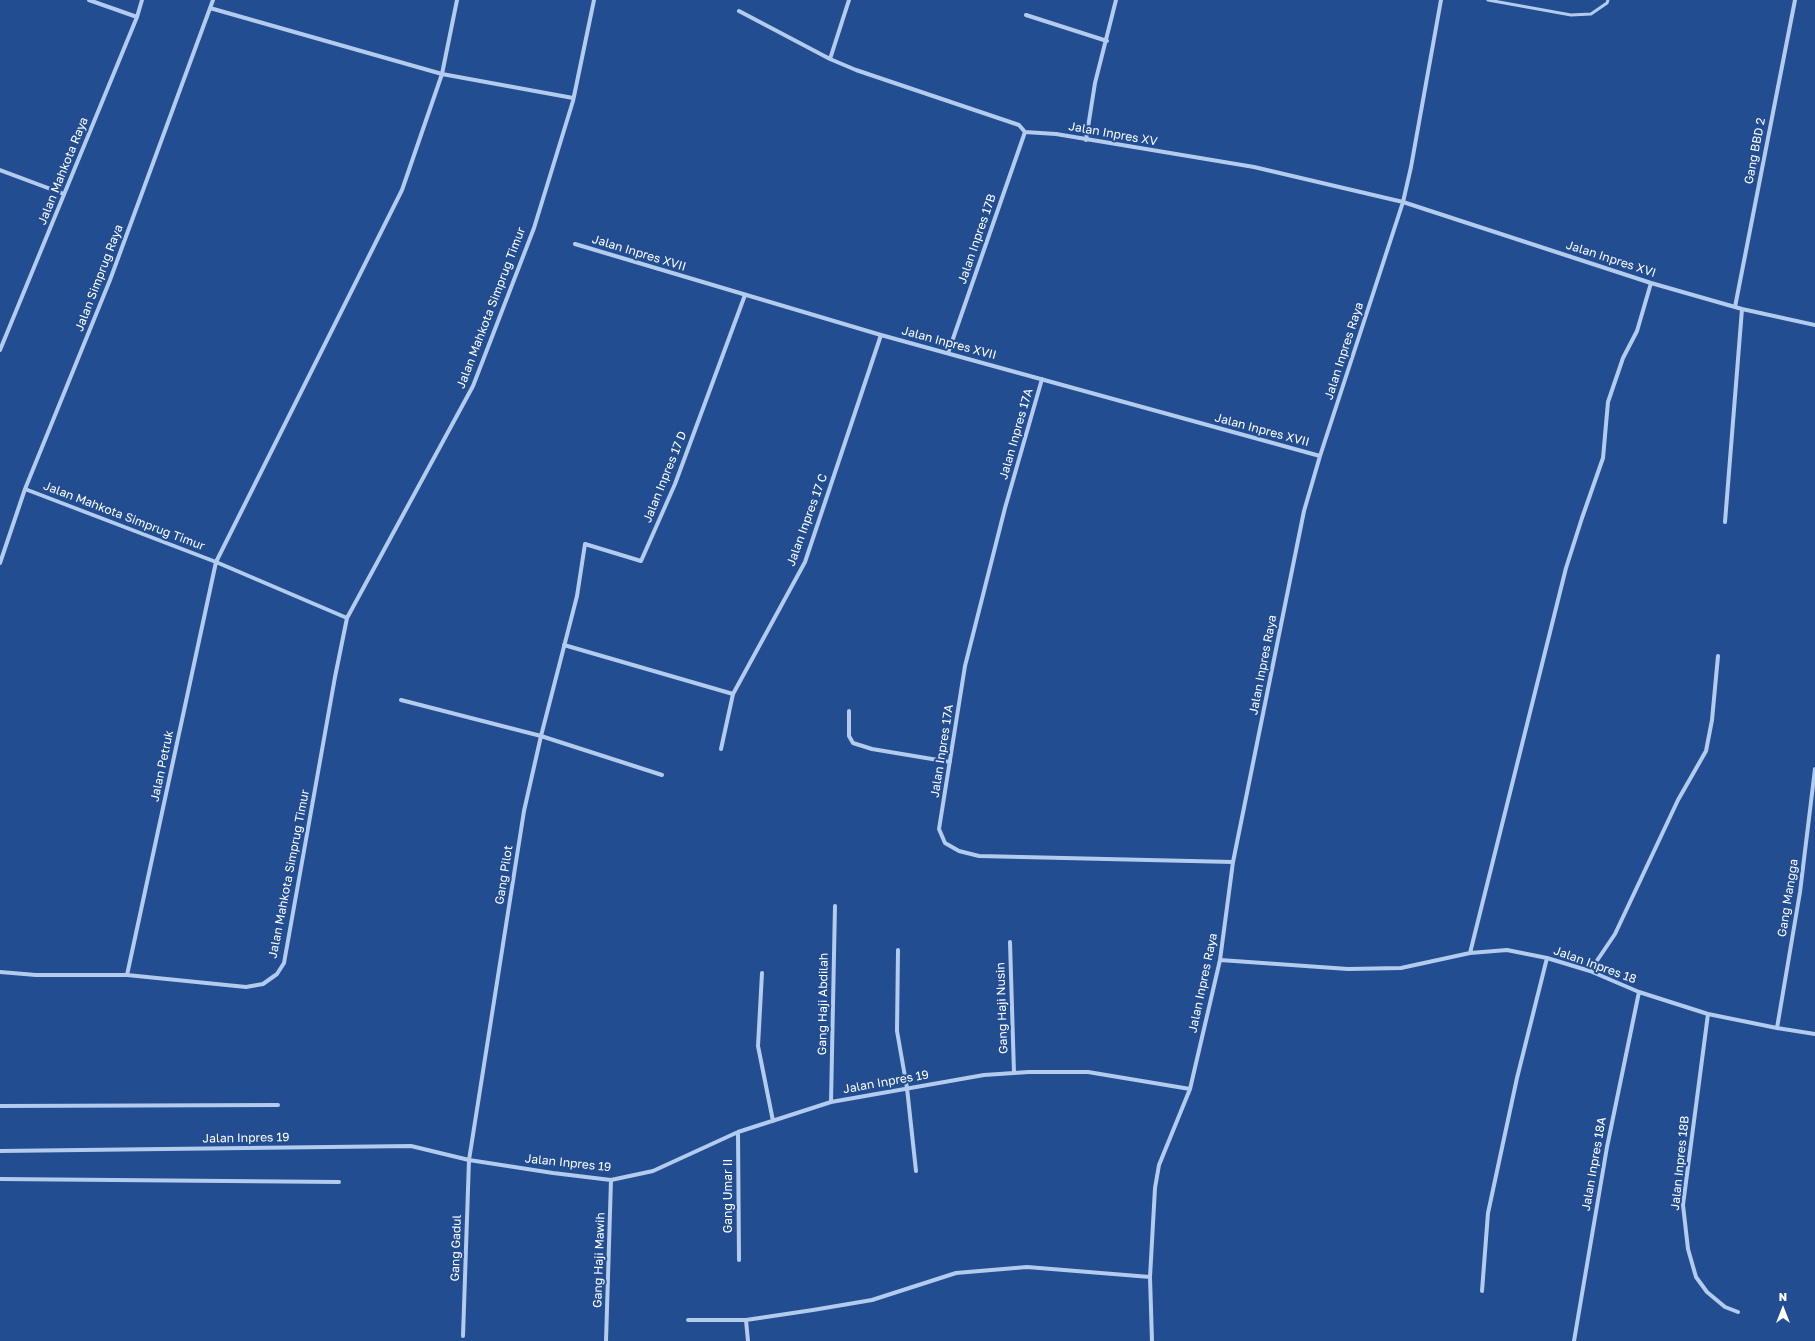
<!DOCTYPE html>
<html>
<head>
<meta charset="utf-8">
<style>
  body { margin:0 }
  #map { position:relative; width:1815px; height:1341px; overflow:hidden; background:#224d91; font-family:"Golos Text",sans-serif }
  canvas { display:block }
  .north { position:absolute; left:1763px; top:1289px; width:40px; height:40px; -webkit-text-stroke:3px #224d91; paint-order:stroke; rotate:0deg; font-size:11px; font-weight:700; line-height:16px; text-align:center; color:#fff }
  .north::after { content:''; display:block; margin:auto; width:14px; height:18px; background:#fff; clip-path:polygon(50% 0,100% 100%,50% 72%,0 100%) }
</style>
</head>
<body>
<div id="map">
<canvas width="1815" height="1341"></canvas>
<div class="north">N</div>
</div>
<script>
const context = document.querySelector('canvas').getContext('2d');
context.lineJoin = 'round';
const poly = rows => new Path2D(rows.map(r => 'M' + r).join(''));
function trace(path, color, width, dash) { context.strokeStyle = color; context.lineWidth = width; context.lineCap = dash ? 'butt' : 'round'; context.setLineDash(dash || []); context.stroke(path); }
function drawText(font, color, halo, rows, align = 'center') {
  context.font = font + ' "Golos Text",sans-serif'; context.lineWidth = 4; context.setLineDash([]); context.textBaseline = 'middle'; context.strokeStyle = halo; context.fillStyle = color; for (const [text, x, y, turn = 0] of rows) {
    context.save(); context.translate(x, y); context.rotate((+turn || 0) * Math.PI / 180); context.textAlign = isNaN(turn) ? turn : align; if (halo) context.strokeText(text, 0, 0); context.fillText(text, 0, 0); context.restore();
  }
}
const lane = poly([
  [1488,0,1571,15,1591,14,1607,3,1608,0]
]);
const street = poly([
  [89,0,137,17],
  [210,8,442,74,573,98],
  [739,11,830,59,856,70,1019,125,1025,132,1056,134,1254,167,1403,202,1651,283,1742,309,1815,325],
  [1026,15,1107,41],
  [830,59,849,0],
  [1086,140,1095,83,1116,0],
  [0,170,64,194],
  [575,244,881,335,1320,456],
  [1735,307,1795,0],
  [0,350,137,17,142,0],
  [948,353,1025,132],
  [1042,379,1005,508,965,666,939,829,945,843,959,851,979,856,1233,862],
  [25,489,216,562,347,618],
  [1725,522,1742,309],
  [0,563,25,489,110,280,213,0],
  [564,645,733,694],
  [401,700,541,736,662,775],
  [849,711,849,736,853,743,872,749,950,762],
  [721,749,733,694,805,562,881,335],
  [1010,942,1014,1073],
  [898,950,897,1031,907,1088,916,1171],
  [1470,953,1566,568,1582,518,1603,458,1608,402,1623,358,1637,331,1651,283],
  [1220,960,1348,969,1401,968,1470,953,1507,950,1547,958,1590,971,1639,992,1708,1014,1777,1028,1815,1034],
  [1590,971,1615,934,1678,800,1706,751,1712,720,1718,656],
  [0,972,36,975,127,975,246,987,263,984,277,974,284,963,335,677,347,618,473,386,534,228,573,101,594,0],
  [762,973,758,1046,773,1121],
  [127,975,216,562,402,190,442,74,457,0],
  [1708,1014,1683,1205,1688,1249,1696,1277,1707,1292,1725,1307,1738,1312],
  [1777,1028,1800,892,1815,769],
  [831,1102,835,906],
  [0,1106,278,1105],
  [738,1132,739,1260],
  [0,1151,411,1146,469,1160,553,1173,611,1180,653,1171,738,1132,831,1102,984,1075,1029,1072,1088,1072,1190,1089],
  [0,1179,339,1182],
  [1482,1291,1488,1213,1517,1078,1547,958],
  [688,1320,746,1320,813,1310,872,1300,956,1273,1027,1267,1150,1277],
  [746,1320,748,1341],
  [463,1336,469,1160,524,811,541,736,577,596,585,544,641,561,675,484,745,295],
  [606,1341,611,1180],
  [1152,1341,1150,1277,1155,1188,1159,1165,1190,1089,1220,960,1233,862,1304,511,1320,456,1403,202,1411,167,1441,0],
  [1574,1341,1607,1147,1639,992]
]);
const streetNames = [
  ["Jalan Inpres XV",1113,134,10],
  ["Gang BBD 2",1755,151,-79],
  ["Jalan Mahkota Raya",63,171,-68],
  ["Jalan Inpres 17B",977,239,-71],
  ["Jalan Inpres XVII",639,253,17],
  ["Jalan Inpres XVI",1611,259,18],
  ["Jalan Simprug Raya",99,278,-69],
  ["Jalan Mahkota Simprug Timur",491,308,-69],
  ["Jalan Inpres XVII",949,343,15],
  ["Jalan Inpres Raya",1344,351,-72],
  ["Jalan Inpres XVII",1262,430,15],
  ["Jalan Inpres 17A",1016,434,-74],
  ["Jalan Inpres 17 D",665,477,-68],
  ["Jalan Mahkota Simprug Timur",124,516,21],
  ["Jalan Inpres 17 C",807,520,-70],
  ["Jalan Inpres Raya",1263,665,-79],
  ["Jalan Inpres 17A",942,751,-81],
  ["Jalan Petruk",162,766,-78],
  ["Jalan Mahkota Simprug Timur",289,874,-79],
  ["Gang Pilot",504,875,-81],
  ["Gang Mangga",1788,898,-81],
  ["Jalan Inpres 18",1595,965,20],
  ["Jalan Inpres Raya",1203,983,-78],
  ["Gang Haji Abdilah",823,1004,-89],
  ["Gang Haji Nusin",1002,1008,-92],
  ["Jalan Inpres 19",886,1082,-10],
  ["Jalan Inpres 19",246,1138,-1],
  ["Jalan Inpres 19",568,1163,6],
  ["Jalan Inpres 18B",1680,1163,-84],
  ["Jalan Inpres 18A",1594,1164,-80],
  ["Gang Umar II",728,1196,-90],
  ["Gang Gadul",456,1248,-88],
  ["Gang Haji Mawih",599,1260,-88]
];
trace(lane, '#b3cbed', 3);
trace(street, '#b3cbed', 4);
drawText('12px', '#fff', '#224d91', streetNames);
</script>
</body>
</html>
